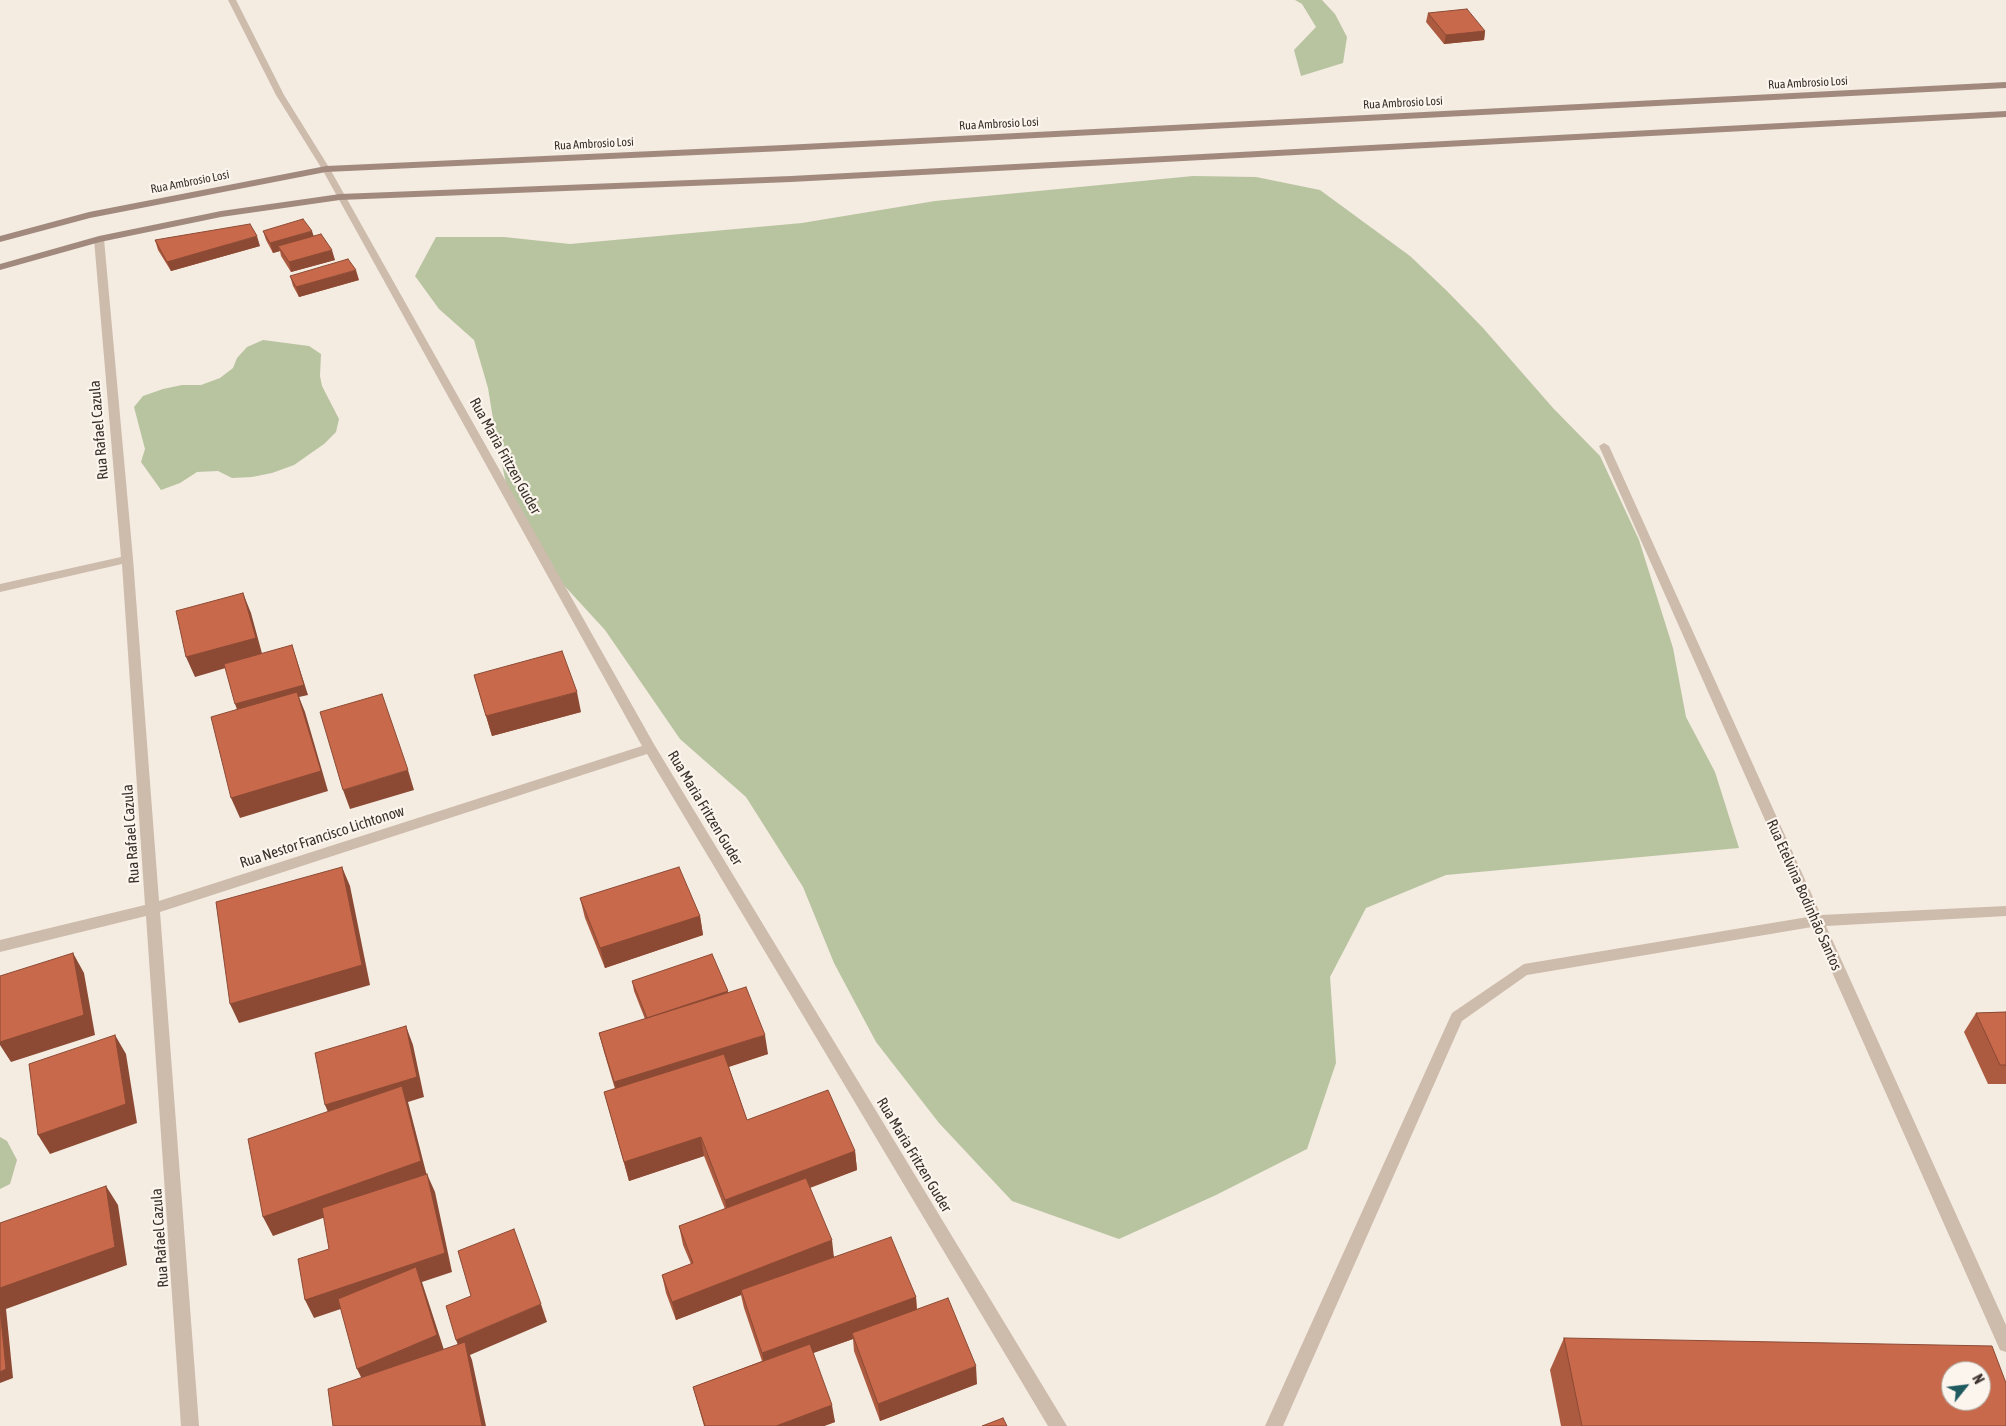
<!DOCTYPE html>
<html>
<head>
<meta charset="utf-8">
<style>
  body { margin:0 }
  #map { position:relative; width:2006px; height:1426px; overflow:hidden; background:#f4ebe1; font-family:"Asap Condensed",sans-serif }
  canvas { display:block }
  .north { position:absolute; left:1941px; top:1361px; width:50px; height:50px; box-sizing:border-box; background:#fbf5ee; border:1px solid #aea6a0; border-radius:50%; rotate:61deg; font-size:14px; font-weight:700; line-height:20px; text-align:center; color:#3b302b }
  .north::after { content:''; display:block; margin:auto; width:18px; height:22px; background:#1f5a5e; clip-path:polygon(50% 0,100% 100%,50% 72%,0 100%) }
</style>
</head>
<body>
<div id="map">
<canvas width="2006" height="1426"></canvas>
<div class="north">N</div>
</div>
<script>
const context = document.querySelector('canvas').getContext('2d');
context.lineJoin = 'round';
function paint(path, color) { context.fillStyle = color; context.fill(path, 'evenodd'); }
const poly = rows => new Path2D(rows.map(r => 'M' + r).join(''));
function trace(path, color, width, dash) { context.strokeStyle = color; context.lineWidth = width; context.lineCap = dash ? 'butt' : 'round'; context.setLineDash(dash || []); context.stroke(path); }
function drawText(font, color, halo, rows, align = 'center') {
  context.font = font + ' "Asap Condensed",sans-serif'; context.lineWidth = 4.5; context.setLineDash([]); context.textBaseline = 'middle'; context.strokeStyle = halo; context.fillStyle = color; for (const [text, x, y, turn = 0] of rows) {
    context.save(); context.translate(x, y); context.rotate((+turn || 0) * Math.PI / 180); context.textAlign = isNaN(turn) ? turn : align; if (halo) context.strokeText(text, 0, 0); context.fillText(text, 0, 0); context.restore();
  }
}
const green = poly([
  [1295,0,1322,0,1335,14,1347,37,1343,63,1301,76,1294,50,1316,27,1302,4],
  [1193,176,1256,177,1320,190,1410,256,1447,291,1483,328,1553,408,1600,456,1639,540,1673,648,1686,717,1715,772,1739,848,1446,875,1366,908,1330,977,1336,1063,1307,1149,1216,1195,1119,1239,1012,1201,939,1123,876,1042,834,963,803,887,746,797,680,739,605,630,560,581,506,483,496,437,488,388,474,340,439,309,415,276,436,237,504,237,570,244,802,223,935,201],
  [263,340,309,346,321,354,320,376,322,386,339,419,336,432,324,444,294,465,272,473,252,477,232,478,218,471,197,472,180,483,161,490,141,462,145,449,134,407,143,396,163,389,182,385,201,385,220,378,233,368,237,358,247,347],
  [0,1137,7,1141,17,1160,10,1184,0,1189]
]);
const street = poly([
  [228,0,236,0,284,95,330,169,655,746,1067,1426,1048,1426,647,754,160,912,199,1426,181,1426,146,916,0,952,0,940,145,905,122,564,0,592,0,584,121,557,94,239,96,237,102,237,104,239,133,559,159,901,642,746,322,169,276,95,228,0],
  [1604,443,1609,446,1821,915,2006,906,2006,916,1826,926,2006,1325,2006,1352,2000,1350,1812,927,1527,975,1462,1021,1283,1426,1265,1426,1452,1013,1524,964,1808,917,1599,446,1604,443]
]);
const secondary = poly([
  [2006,82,2006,88,784,151,326,172,90,218,0,242,0,236,89,212,326,166,784,145,2006,82],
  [2006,111,2006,117,791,182,340,200,221,217,100,242,0,270,0,264,99,236,221,211,340,194,791,176,2006,111]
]);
const wall = poly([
  [1428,13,1485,31,1484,40,1444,44,1426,22],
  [263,231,313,236,335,260,291,272,281,256,280,251,273,253,266,240],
  [155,240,260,246,171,271,158,250],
  [290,276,359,280,299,297,293,286],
  [474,675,581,712,492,736],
  [580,898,700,916,703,935,605,968,585,918],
  [632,981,728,993,768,1054,729,1067,747,1120,855,1151,857,1170,810,1188,834,1257,916,1297,917,1310,977,1384,880,1421,854,1351,853,1339,813,1353,835,1422,824,1426,704,1426,693,1387,762,1361,744,1308,741,1295,676,1320,666,1293,662,1275,691,1264,683,1245,679,1226,725,1209,704,1156,629,1181,604,1092,615,1089,604,1052,599,1033,645,1019,634,991],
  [2006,1012,2006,1084,1988,1084,1964,1032,1976,1013],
  [1564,1338,2006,1426,1561,1426,1550,1370]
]);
const shadedWall = poly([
  [1485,31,1484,40,1444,44,1446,35],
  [312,231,315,240,278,246,280,251,273,253,270,243],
  [257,236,260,246,171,271,167,262],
  [332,250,335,260,291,272,289,262],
  [356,270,359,280,299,297,296,287],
  [243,593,251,613,263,657,195,677,186,657],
  [292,645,308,695,299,697,305,712,328,791,240,818,231,798,239,715,235,704],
  [577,692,581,712,492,736,486,716],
  [408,770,414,790,350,809,343,790],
  [342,867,350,886,370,985,239,1023,230,1004],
  [700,916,703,935,605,968,600,948],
  [73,953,84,973,95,1035,11,1062,0,1045,0,1042],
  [728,991,729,1001,647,1019],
  [406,1026,413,1045,424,1097,408,1102,428,1180,273,1236,263,1217,333,1124,325,1105],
  [115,1035,126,1054,137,1123,50,1154,38,1135],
  [765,1035,768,1054,619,1102,614,1082],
  [701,1137,704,1156,629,1181,624,1162],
  [855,1151,857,1170,728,1218,725,1200],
  [427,1174,435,1192,452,1272,422,1282,445,1353,366,1387,357,1369,421,1282,314,1318,305,1300],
  [106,1186,118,1205,127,1265,6,1309,13,1378,0,1383,0,1288],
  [832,1240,834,1258,741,1290,741,1295,676,1320,672,1302],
  [916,1297,917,1315,852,1333,853,1339,765,1370,762,1353],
  [541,1304,547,1322,470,1355,472,1360,486,1426,482,1426,463,1358,456,1340],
  [976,1366,977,1384,880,1421,878,1404],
  [832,1405,835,1422,824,1426,776,1426]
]);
const building = poly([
  [1467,9,1485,31,1446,35,1428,13,1467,9],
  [303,219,312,231,270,243,263,231,303,219],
  [250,224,257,236,167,262,155,240,250,224],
  [321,234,332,250,289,262,278,246,321,234],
  [348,259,356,270,296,287,290,276,348,259],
  [243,593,256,638,186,657,176,611,243,593],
  [292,645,304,685,235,704,224,664,292,645],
  [562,651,577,692,486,716,474,675,562,651],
  [297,692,321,771,231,798,211,717,297,692],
  [382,694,408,770,343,790,320,712,382,694],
  [342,867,362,965,230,1004,216,902,342,867],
  [679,867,700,916,600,948,580,898,679,867],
  [73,953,84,1015,0,1042,0,976,73,953],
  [712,954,728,991,647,1018,632,981,712,954],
  [746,987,765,1035,614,1082,599,1033,746,987],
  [2006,1012,2006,1065,2000,1065,1976,1013,2006,1012],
  [406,1026,417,1077,325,1105,315,1053,406,1026],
  [115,1035,126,1104,38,1135,29,1064,115,1035],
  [724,1054,747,1120,828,1090,855,1151,725,1200,701,1137,624,1162,604,1092,724,1054],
  [402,1086,421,1161,263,1217,248,1139,402,1086],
  [427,1174,445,1253,305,1300,298,1259,329,1249,322,1208,427,1174],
  [806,1178,832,1240,672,1302,662,1275,693,1263,679,1226,806,1178],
  [106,1186,115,1247,0,1288,0,1223,106,1186],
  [514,1229,541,1304,456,1340,446,1306,471,1296,458,1251,514,1229],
  [891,1237,916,1297,762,1353,741,1290,891,1237],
  [416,1267,437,1335,357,1369,338,1299,416,1267],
  [948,1298,976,1366,878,1404,852,1333,948,1298],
  [0,1308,6,1369,0,1372,0,1308],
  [1564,1338,1992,1346,2006,1383,2006,1426,1582,1426,1564,1338],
  [1951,1371,1981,1371,1981,1401,1951,1401,1951,1371],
  [465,1342,482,1426,333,1426,328,1389,465,1342],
  [810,1344,832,1405,776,1426,705,1426,693,1387,810,1344],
  [1003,1418,1007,1426,982,1426,1003,1418]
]);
const farStreetnames = [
  ["Rua Ambrosio Losi",1808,83,-3],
  ["Rua Ambrosio Losi",1403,103,-3],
  ["Rua Ambrosio Losi",999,124,-3],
  ["Rua Ambrosio Losi",594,144,-3],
  ["Rua Ambrosio Losi",190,182,-11]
];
const streetNames = [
  ["Rua Rafael Cazula",99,430,-95],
  ["Rua Maria Fritzen Guder",505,456,61],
  ["Rua Maria Fritzen Guder",705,808,59],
  ["Rua Rafael Cazula",131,834,-94],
  ["Rua Nestor Francisco Lichtonow",322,837,-18],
  ["Rua Etelvina Bodinhão Santos",1804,895,66],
  ["Rua Maria Fritzen Guder",914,1155,59],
  ["Rua Rafael Cazula",160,1238,-94]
];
paint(green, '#b8c4a0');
paint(street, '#cdbbac');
paint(secondary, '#a18a7d');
paint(wall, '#ac5a40');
paint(shadedWall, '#8c4a34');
paint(building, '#c8694b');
trace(building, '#8c4a34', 1);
drawText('12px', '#3b302b', '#fbf5ee', farStreetnames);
drawText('15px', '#3b302b', '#fbf5ee', streetNames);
</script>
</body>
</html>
